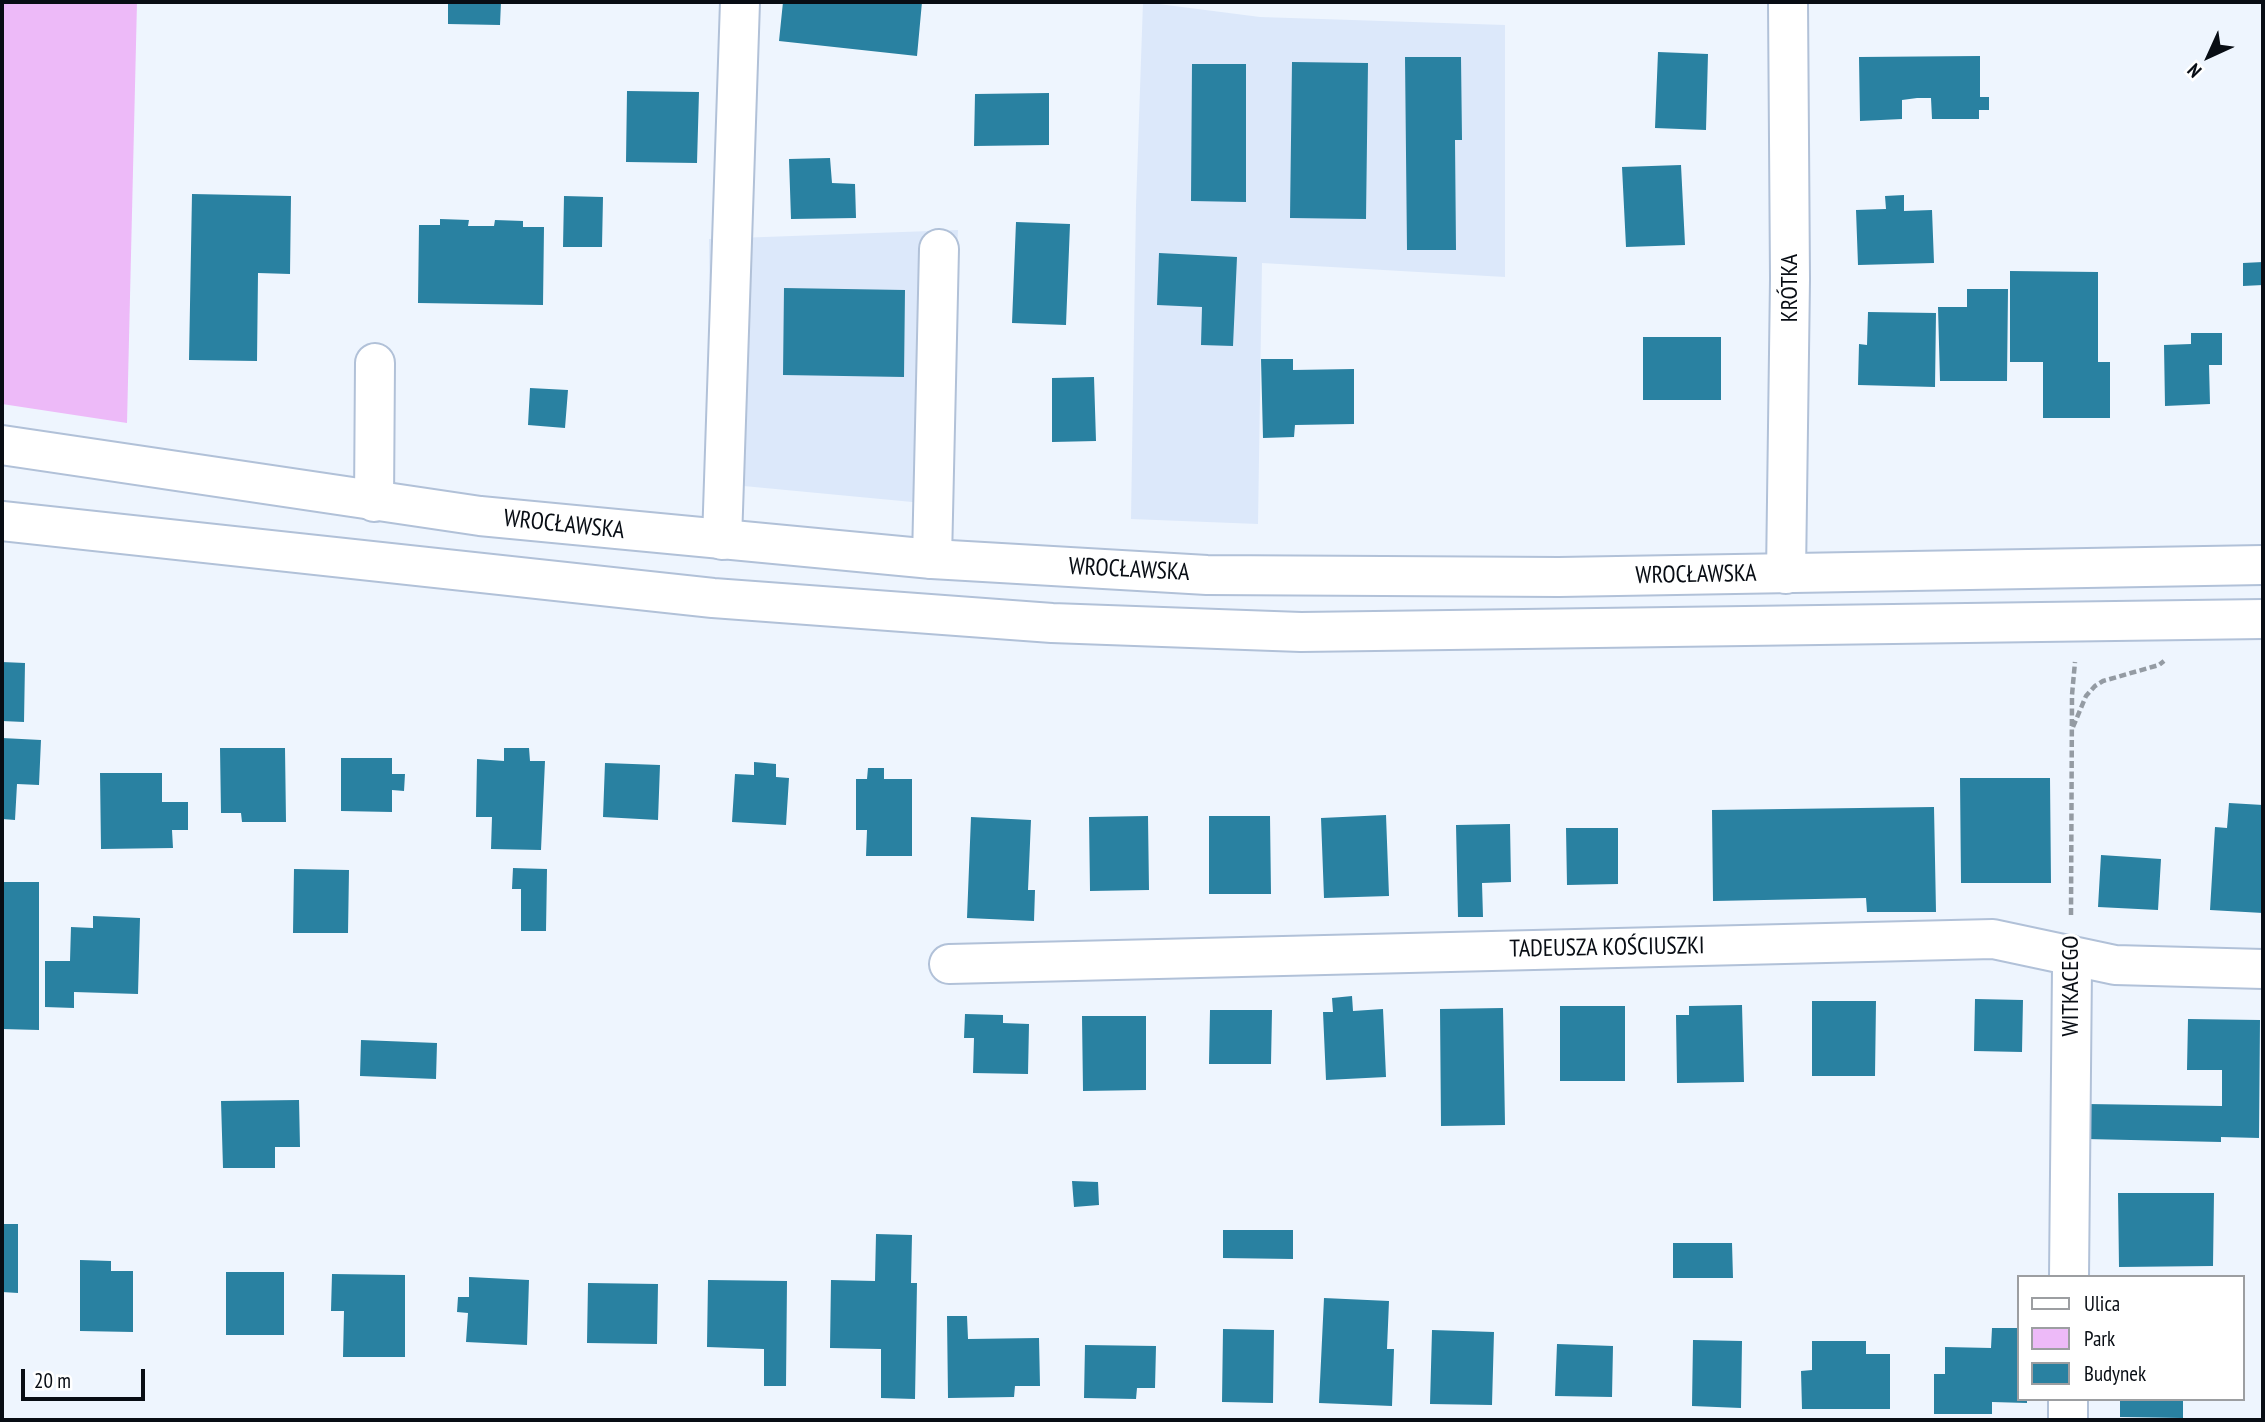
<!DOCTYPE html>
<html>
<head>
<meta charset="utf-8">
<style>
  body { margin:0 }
  #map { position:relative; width:2265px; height:1422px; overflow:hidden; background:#eef5fe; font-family:"PT Sans Narrow",sans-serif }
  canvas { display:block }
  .frame { position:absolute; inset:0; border:4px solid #080d14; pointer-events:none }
  .legend { position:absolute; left:2017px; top:1275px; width:228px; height:126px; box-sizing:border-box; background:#fff; border:2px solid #9c9ea1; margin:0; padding:9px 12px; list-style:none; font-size:21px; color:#080d14 }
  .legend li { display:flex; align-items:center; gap:14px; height:35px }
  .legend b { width:35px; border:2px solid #9c9ea1 }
  .north { position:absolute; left:2174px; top:21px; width:70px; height:70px; -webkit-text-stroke:5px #fff; paint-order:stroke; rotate:225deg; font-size:19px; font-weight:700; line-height:28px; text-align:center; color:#080d14 }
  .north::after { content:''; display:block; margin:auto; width:24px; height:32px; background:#080d14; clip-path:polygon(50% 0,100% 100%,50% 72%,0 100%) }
  .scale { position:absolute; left:21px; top:1369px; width:124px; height:32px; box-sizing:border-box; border:4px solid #080d14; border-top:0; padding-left:9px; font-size:21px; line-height:24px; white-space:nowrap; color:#080d14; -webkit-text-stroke:5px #fff; paint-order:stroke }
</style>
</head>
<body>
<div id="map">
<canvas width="2265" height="1422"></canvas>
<div class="frame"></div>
<ul class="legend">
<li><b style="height:9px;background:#fff"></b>Ulica</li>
<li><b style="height:19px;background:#edbaf8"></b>Park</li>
<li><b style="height:19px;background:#2981a1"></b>Budynek</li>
</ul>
<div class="north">N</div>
<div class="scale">20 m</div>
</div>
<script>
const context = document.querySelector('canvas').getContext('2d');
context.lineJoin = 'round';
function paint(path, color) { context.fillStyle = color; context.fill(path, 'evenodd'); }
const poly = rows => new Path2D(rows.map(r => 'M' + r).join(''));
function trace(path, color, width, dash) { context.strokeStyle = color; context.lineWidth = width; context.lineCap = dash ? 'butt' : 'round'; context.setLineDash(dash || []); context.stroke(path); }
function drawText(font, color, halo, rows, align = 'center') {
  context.font = font + ' "PT Sans Narrow",sans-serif'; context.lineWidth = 6; context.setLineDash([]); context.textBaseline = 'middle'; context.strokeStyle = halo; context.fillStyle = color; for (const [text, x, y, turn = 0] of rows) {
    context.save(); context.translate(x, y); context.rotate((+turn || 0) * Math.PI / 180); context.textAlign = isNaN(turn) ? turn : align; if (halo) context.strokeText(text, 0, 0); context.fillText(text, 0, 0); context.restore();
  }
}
const built = poly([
  [1143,2,1260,17,1505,25,1505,277,1262,263,1258,524,1131,519,1136,205],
  [958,230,944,505,712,483,709,239]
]);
const green = poly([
  [2,2,137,2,127,423,2,404]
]);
const building = poly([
  [448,2,501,2,500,25,448,24],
  [783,2,922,2,917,56,779,41],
  [1658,52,1708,54,1706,130,1655,128],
  [1980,56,1980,97,1989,97,1989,110,1979,110,1979,119,1932,119,1931,98,1917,98,1902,100,1902,119,1860,121,1859,57],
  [1405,57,1461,57,1462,140,1455,140,1456,250,1407,250],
  [1292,62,1368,63,1366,219,1290,218],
  [1192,64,1246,64,1246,202,1191,201],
  [627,91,699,92,697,163,626,162],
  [1049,93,1049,145,974,146,975,94],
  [830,158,832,183,855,184,856,218,791,219,789,159],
  [1681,165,1685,245,1626,247,1622,167],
  [192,194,291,196,290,274,258,273,257,361,189,360],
  [1904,195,1904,211,1932,210,1934,263,1858,265,1856,210,1886,209,1885,196],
  [564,196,603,197,602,247,563,247],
  [440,219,469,220,468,226,494,226,495,220,523,221,523,227,544,227,543,305,418,303,419,225,440,225],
  [1016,222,1070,224,1066,325,1012,323],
  [1159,253,1237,257,1233,346,1201,345,1202,307,1157,305],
  [2263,262,2263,285,2243,286,2243,263],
  [2010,271,2098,272,2098,362,2110,362,2110,418,2043,418,2043,362,2010,362],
  [784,288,905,290,904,377,783,375],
  [1967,289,2008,289,2007,381,1940,381,1938,307,1967,307],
  [1868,312,1936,313,1935,387,1858,385,1859,344,1867,345],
  [2191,333,2222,333,2222,365,2209,365,2210,404,2165,406,2164,345,2191,344],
  [1643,337,1721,337,1721,400,1643,400],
  [1261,359,1293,359,1293,370,1354,369,1354,424,1295,425,1294,437,1263,438],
  [1094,377,1096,441,1052,442,1052,378],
  [530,388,568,390,565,428,528,425],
  [2,662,25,663,24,722,2,721],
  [2,738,41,740,39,785,17,784,15,820,2,819],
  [220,748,285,748,286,822,242,822,241,813,221,813],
  [504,748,529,748,530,761,545,761,541,850,491,849,492,817,476,817,477,759,504,761],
  [341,758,392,758,392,774,405,774,404,791,392,790,392,812,341,811],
  [754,762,776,764,776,777,789,778,786,825,732,822,735,774,754,775],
  [605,763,660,765,658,820,603,817],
  [868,768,884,768,884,779,912,779,912,856,866,856,867,830,856,830,856,779,867,779],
  [100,773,162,773,162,802,188,802,188,830,172,830,173,848,101,849],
  [1960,778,2050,778,2051,883,1961,883],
  [2229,803,2263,805,2263,913,2210,910,2215,827,2227,828],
  [1934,807,1936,912,1867,912,1866,898,1713,901,1712,810],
  [1386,815,1389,896,1324,898,1321,818],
  [1148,816,1149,890,1090,891,1089,817],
  [1209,816,1270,816,1271,894,1209,894],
  [971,817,1031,820,1028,890,1035,890,1034,921,967,918],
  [1510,824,1511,882,1482,883,1483,917,1458,917,1456,825],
  [1566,828,1618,828,1618,884,1567,885],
  [2101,855,2161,859,2158,910,2098,907],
  [513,868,547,869,546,931,521,931,521,889,512,889],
  [294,869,349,870,348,933,293,933],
  [2,882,39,882,39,1030,2,1029],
  [93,916,140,918,138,994,74,992,74,1008,45,1007,45,961,70,961,71,927,93,928],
  [1352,996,1353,1011,1383,1009,1386,1077,1326,1080,1323,1012,1333,1012,1332,998],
  [1975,999,2023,1000,2022,1052,1974,1051],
  [1812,1001,1876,1001,1875,1076,1812,1076],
  [1742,1005,1744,1082,1677,1083,1676,1015,1689,1015,1689,1006],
  [1560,1006,1625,1006,1625,1081,1560,1081],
  [1503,1008,1505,1125,1441,1126,1440,1009],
  [1210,1010,1272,1010,1271,1064,1209,1064],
  [965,1014,1003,1015,1003,1023,1029,1024,1028,1074,973,1073,974,1038,964,1038],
  [1082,1016,1146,1016,1146,1090,1083,1091],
  [2188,1019,2260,1020,2259,1138,2221,1137,2221,1142,2086,1139,2087,1104,2222,1106,2222,1070,2187,1070],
  [361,1040,437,1043,436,1079,360,1076],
  [299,1100,300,1147,275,1147,275,1168,223,1168,221,1101],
  [1072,1181,1098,1182,1099,1205,1074,1207],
  [2118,1193,2214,1193,2213,1266,2119,1267],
  [2,1224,18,1224,18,1293,2,1292],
  [1223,1230,1293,1230,1293,1259,1223,1258],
  [876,1234,912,1235,911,1283,917,1283,915,1399,881,1398,881,1349,830,1348,831,1280,875,1281],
  [1673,1243,1732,1243,1733,1278,1673,1278],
  [80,1260,111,1261,111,1271,133,1271,133,1332,80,1331],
  [226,1272,284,1272,284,1335,226,1335],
  [332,1274,405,1275,405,1357,343,1357,344,1311,331,1311],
  [469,1277,529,1280,527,1345,466,1342,468,1313,457,1312,458,1297,469,1297],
  [708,1280,787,1281,786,1386,764,1386,764,1349,707,1347],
  [588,1283,658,1284,657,1344,587,1343],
  [1324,1298,1389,1301,1387,1349,1394,1349,1392,1406,1319,1403],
  [947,1316,967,1316,968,1339,1039,1338,1040,1386,1015,1386,1014,1397,948,1398],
  [1992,1328,2018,1328,2018,1399,2027,1399,2027,1403,1992,1402,1992,1414,1934,1414,1934,1374,1945,1374,1945,1347,1991,1348],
  [1223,1329,1274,1330,1273,1403,1222,1402],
  [1432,1330,1494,1332,1492,1405,1430,1404],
  [1693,1340,1742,1341,1741,1408,1692,1406],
  [1812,1341,1866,1341,1866,1354,1890,1354,1890,1409,1802,1409,1801,1371,1812,1370],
  [1557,1344,1613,1346,1612,1397,1555,1396],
  [1085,1345,1156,1346,1155,1388,1137,1388,1136,1399,1084,1398],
  [2120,1399,2183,1399,2183,1418,2120,1417]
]);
const path = poly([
  [2073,727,2086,696,2095,686,2103,681,2159,665,2164,661],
  [2071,915,2072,695,2075,662]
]);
const minor = poly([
  [374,502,375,363],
  [722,540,740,2],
  [932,559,939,249],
  [1786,574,1790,279,1788,2],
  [949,964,1993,939,2115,965,2263,969],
  [2069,1277,2072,967,2071,955],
  [2068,1420,2068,1399]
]);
const major = poly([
  [2,445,480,516,932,559,1207,575,1559,577,2263,565],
  [2,521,713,598,1052,623,1301,632,2263,619]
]);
const streetNames = [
  ["KRÓTKA",1790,288,-90],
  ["WROCŁAWSKA",564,525,6],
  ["WROCŁAWSKA",1129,570,3],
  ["WROCŁAWSKA",1696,575,-1],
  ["TADEUSZA KOŚCIUSZKI",1607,948,-1],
  ["WITKACEGO",2071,986,-90]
];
paint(built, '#dce8fa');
paint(green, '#edbaf8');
paint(building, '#2981a1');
trace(minor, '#b1c1d8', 42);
trace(major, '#b1c1d8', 42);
trace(path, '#949ba3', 4.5, [7, 3.5]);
trace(minor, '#fff', 38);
trace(major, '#fff', 38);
drawText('24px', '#080d14', '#fff', streetNames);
</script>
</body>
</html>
